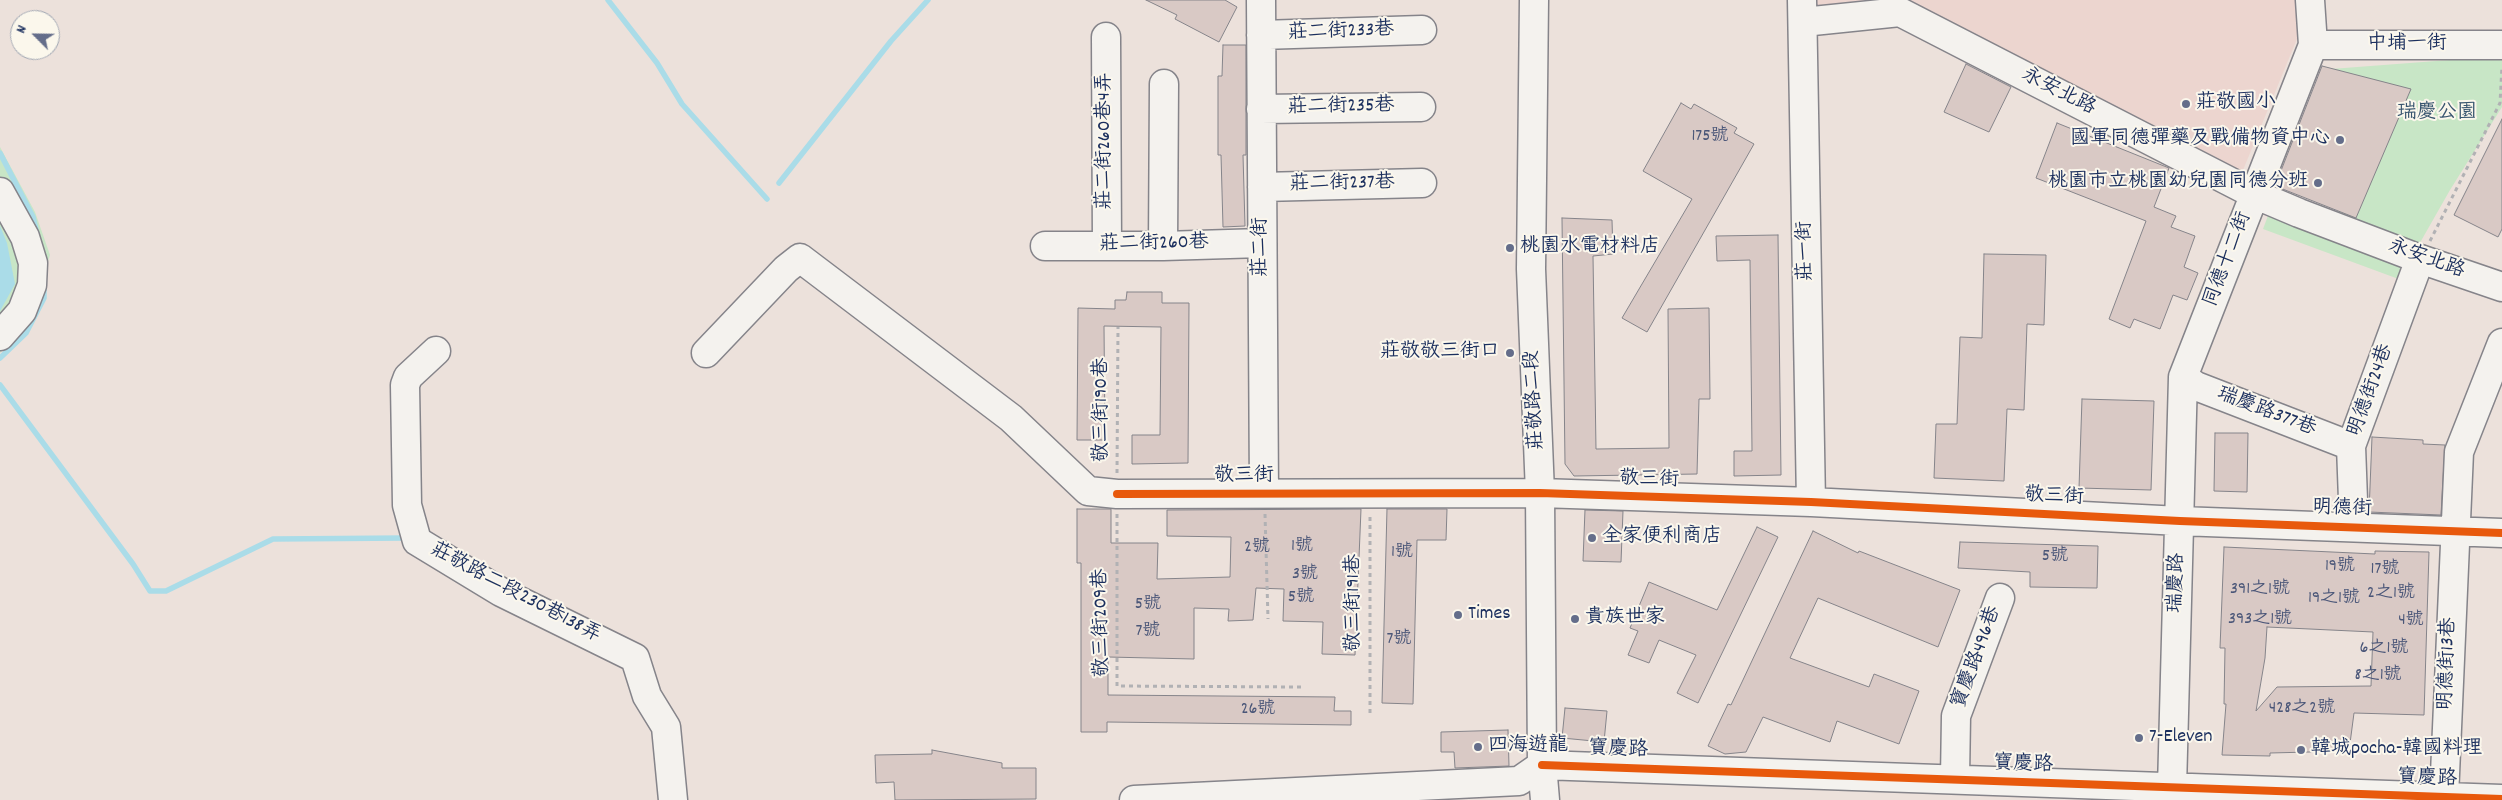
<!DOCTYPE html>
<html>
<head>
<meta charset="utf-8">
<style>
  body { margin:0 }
  #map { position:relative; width:2502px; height:800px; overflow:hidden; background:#ece1db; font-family:Dekko,sans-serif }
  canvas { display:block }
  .north { position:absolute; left:10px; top:10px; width:50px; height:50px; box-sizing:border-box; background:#fbf7ec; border:1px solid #a1a7b3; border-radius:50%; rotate:293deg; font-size:14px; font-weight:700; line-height:20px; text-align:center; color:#1b2f5e }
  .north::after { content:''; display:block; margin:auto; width:18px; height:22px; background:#646d8a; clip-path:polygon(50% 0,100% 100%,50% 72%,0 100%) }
</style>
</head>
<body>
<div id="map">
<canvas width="2502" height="800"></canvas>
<div class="north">N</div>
</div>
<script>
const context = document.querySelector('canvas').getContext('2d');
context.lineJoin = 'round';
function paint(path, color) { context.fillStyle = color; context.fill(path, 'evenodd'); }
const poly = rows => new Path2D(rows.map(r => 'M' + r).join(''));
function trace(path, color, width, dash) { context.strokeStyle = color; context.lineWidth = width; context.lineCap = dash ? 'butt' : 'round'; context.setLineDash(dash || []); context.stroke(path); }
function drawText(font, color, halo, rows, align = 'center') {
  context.font = font + ' Dekko,"LXGW WenKai TC",sans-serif'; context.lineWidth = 4; context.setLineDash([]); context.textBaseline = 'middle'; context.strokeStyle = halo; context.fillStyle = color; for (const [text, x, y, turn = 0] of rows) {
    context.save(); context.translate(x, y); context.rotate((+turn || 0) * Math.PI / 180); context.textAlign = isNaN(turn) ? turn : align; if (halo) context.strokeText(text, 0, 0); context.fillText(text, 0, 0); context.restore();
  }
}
const built = poly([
  [1815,0,2297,0,2299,34,2241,175,1902,2,1815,9]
]);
const green = poly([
  [2502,56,2502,107,2450,190,2417,248,2336,216,2388,97,2331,69],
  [0,147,35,212,50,255,37,298,20,330,0,353],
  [2269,213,2412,261,2404,281,2263,229]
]);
const water = poly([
  [0,226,7,243,15,284,0,311]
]);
const stream = poly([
  [608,0,657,63,682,104,767,199],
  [0,153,33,217,37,234],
  [779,183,891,41,928,0],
  [0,358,26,333,44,298,44,285],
  [0,385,133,564,150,591,166,591,273,539,407,538]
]);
const building = poly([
  [1146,0,1225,0,1237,7,1219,42,1175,19,1177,15,1146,0],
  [1223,45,1246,45,1246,155,1243,155,1245,226,1223,227,1221,155,1218,155,1218,76,1222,76,1223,45],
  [1966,64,2011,87,1989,132,1944,112,1966,64],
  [2322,66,2411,89,2356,218,2275,186,2322,66],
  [1681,103,1691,109,1694,104,1737,128,1734,133,1754,144,1647,332,1622,318,1692,199,1643,171,1681,103],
  [2502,119,2502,229,2498,237,2454,215,2502,119],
  [2057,123,2169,168,2154,207,2176,216,2171,227,2195,236,2184,267,2198,273,2187,300,2173,295,2160,329,2134,319,2130,328,2109,319,2146,221,2036,178,2057,123],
  [1562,218,1612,220,1613,254,1593,256,1596,449,1669,448,1668,309,1709,308,1710,399,1699,399,1697,474,1574,476,1565,464,1562,218],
  [1778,235,1781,475,1734,476,1734,451,1752,451,1750,260,1717,261,1716,236,1778,235],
  [1984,254,2046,255,2044,325,2027,324,2024,410,2007,409,2004,481,1934,478,1936,424,1957,424,1960,337,1982,338,1984,254],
  [1127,292,1162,292,1162,303,1189,303,1188,463,1132,464,1132,435,1160,435,1161,327,1104,326,1105,440,1077,440,1078,308,1115,309,1115,300,1126,300,1127,292],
  [2082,399,2154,401,2151,490,2079,488,2082,399],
  [2215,433,2248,433,2247,492,2214,491,2215,433],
  [2372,437,2423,440,2423,444,2445,445,2441,515,2369,512,2372,437],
  [1077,509,1111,509,1111,543,1158,543,1157,579,1230,577,1231,537,1167,536,1167,510,1361,509,1355,655,1322,654,1323,622,1283,621,1284,589,1256,588,1253,620,1228,621,1229,609,1194,608,1194,659,1108,657,1108,695,1335,697,1334,711,1351,711,1351,725,1107,722,1107,732,1081,732,1081,563,1077,563,1077,509],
  [1387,509,1447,509,1446,540,1417,540,1413,704,1382,703,1387,509],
  [1585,510,1623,511,1621,562,1583,561,1585,510],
  [1757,527,1778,537,1698,703,1677,693,1696,655,1659,640,1649,663,1628,655,1638,631,1630,628,1649,582,1717,610,1757,527],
  [1813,531,1858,553,1859,551,1960,590,1938,647,1818,598,1790,658,1869,687,1874,674,1919,691,1899,744,1837,721,1830,742,1763,717,1746,752,1725,754,1708,746,1728,704,1731,705,1742,682,1813,531],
  [1960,542,2098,546,2097,588,2030,587,2030,572,1958,568,1960,542],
  [2224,547,2375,554,2375,551,2429,552,2424,715,2354,713,2349,751,2270,753,2270,756,2222,755,2226,704,2224,704,2225,648,2220,648,2224,547],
  [2267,627,2373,632,2371,686,2277,687,2256,711,2265,658,2267,627],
  [1565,708,1607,711,1604,742,1562,738,1565,708],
  [1508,730,1509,766,1455,768,1454,752,1441,752,1441,732,1508,730],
  [932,750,1002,763,1002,768,1036,768,1036,799,895,800,894,782,876,783,875,755,932,754,932,750]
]);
const path = poly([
  [2430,241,2500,103,2502,66],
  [1117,473,1118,327],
  [1117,514,1117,686,1304,687],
  [1265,514,1268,619],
  [1370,713,1370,516]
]);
const minor = poly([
  [1261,0,1264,493],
  [1534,0,1531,269,1540,493,1542,765,1545,800],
  [1802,0,1811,502],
  [1803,22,1900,12,2254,194,2299,213,2420,259,2502,287],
  [1261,35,1422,30],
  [1106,37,1107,246],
  [2313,45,2502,45],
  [1261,109,1421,107],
  [1262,187,1422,183],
  [0,192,25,237,33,263,32,285,22,311,0,336],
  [1045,246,1163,246,1262,243],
  [1163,246,1164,84],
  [436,351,408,377,405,385,407,505,417,541,501,592,635,658,647,696,666,727,673,800],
  [706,353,786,269,800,258,1011,418,1088,491,1117,494,1540,493,1811,502,2180,521,2502,533],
  [2183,377,2196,386,2351,446],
  [2354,527,2351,446,2420,259],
  [1542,765,2502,799],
  [1955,778,1956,716,2000,598],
  [2172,788,2183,377,2313,45,2310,0],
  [2444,797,2459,452,2502,343],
  [1134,800,1519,781,1542,765]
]);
const cycleway = poly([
  [1117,494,1540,493,1811,502,2180,521,2502,533],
  [1542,765,2502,799]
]);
const markers = [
  [2186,104,5,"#646d8a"],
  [2340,140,5,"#646d8a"],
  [2318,183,5,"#646d8a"],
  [1510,248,5,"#646d8a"],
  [1510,353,5,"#646d8a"],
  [1592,538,5,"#646d8a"],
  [1458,615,5,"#646d8a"],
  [1575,619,5,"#646d8a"],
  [2139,738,5,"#646d8a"],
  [1478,747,5,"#646d8a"],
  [2301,750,5,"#646d8a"]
];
const numberNames = [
  ["175號",1710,138],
  ["1號",1302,548],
  ["2號",1257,549],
  ["1號",1402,554],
  ["5號",2055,558],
  ["19號",2340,568],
  ["17號",2385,571],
  ["3號",1305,576],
  ["391之1號",2260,591],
  ["2之1號",2391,595],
  ["5號",1301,599],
  ["19之1號",2334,600],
  ["5號",1148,606],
  ["393之1號",2260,621],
  ["4號",2411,622],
  ["7號",1148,633],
  ["7號",1399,641],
  ["6之1號",2384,650],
  ["8之1號",2378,677],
  ["428之2號",2302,710],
  ["26號",1258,711]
];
const streetNames = [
  ["莊二街233巷",1341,33,-2],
  ["中埔一街",2407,45],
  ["永安北路",2058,93,27],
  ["莊二街235巷",1341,108,-1],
  ["莊二街260巷4弄",1106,141,-90],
  ["莊二街237巷",1342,185,-1],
  ["莊二街260巷",1154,245,-1],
  ["莊二街",1262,247,-90],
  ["莊一街",1807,251,-91],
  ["同德十二街",2229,260,-69],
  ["永安北路",2426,260,20],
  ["明德街24巷",2372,391,-70],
  ["莊敬路二段",1536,400,-93],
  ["敬三街190巷",1103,410,-90],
  ["瑞慶路377巷",2266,413,21],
  ["敬三街",1244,477],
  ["敬三街",1649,481,2],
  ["敬三街",2054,498,3],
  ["明德街",2342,510,2],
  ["瑞慶路",2178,583,-88],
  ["莊敬路二段230巷138弄",515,594,28],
  ["敬三街191巷",1355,603,-90],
  ["敬三街209巷",1103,623,-91],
  ["寶慶路496巷",1978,658,-70],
  ["明德街13巷",2449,664,-88],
  ["寶慶路",1618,751,2],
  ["寶慶路",2023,766,2],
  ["寶慶路",2427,780,2]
];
const poiNames = [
  ["莊敬國小",2196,104],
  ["國軍同德彈藥及戰備物資中心",2330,140,"right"],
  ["桃園市立桃園幼兒園同德分班",2308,183,"right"],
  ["桃園水電材料店",1520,248],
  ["莊敬敬三街口",1500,353,"right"],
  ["全家便利商店",1602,538],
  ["Times",1468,615],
  ["貴族世家",1585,619],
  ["7-Eleven",2149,738],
  ["四海遊龍",1488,747],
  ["韓城pocha-韓國料理",2311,750]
];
const parkNames = [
  ["瑞慶公園",2437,114]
];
paint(built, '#ecd5cf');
paint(green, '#c8e6c6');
paint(water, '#aadce8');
trace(stream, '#aadce8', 5.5);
paint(building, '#d9c9c5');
trace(building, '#85848a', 1);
trace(minor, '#85848a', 31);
trace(path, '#b1b1b4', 3, [4, 4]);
trace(minor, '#f4f2ee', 28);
trace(cycleway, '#e8590c', 8);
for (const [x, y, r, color] of markers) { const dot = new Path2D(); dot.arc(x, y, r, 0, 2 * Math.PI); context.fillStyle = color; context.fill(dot); trace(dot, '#fbf7ec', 2); }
drawText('18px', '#4a5678', null, numberNames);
drawText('20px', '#1b2f5e', '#fbf7ec', streetNames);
drawText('20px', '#1b2f5e', '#fbf7ec', poiNames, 'left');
drawText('20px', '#38556f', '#fbf7ec', parkNames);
</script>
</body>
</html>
